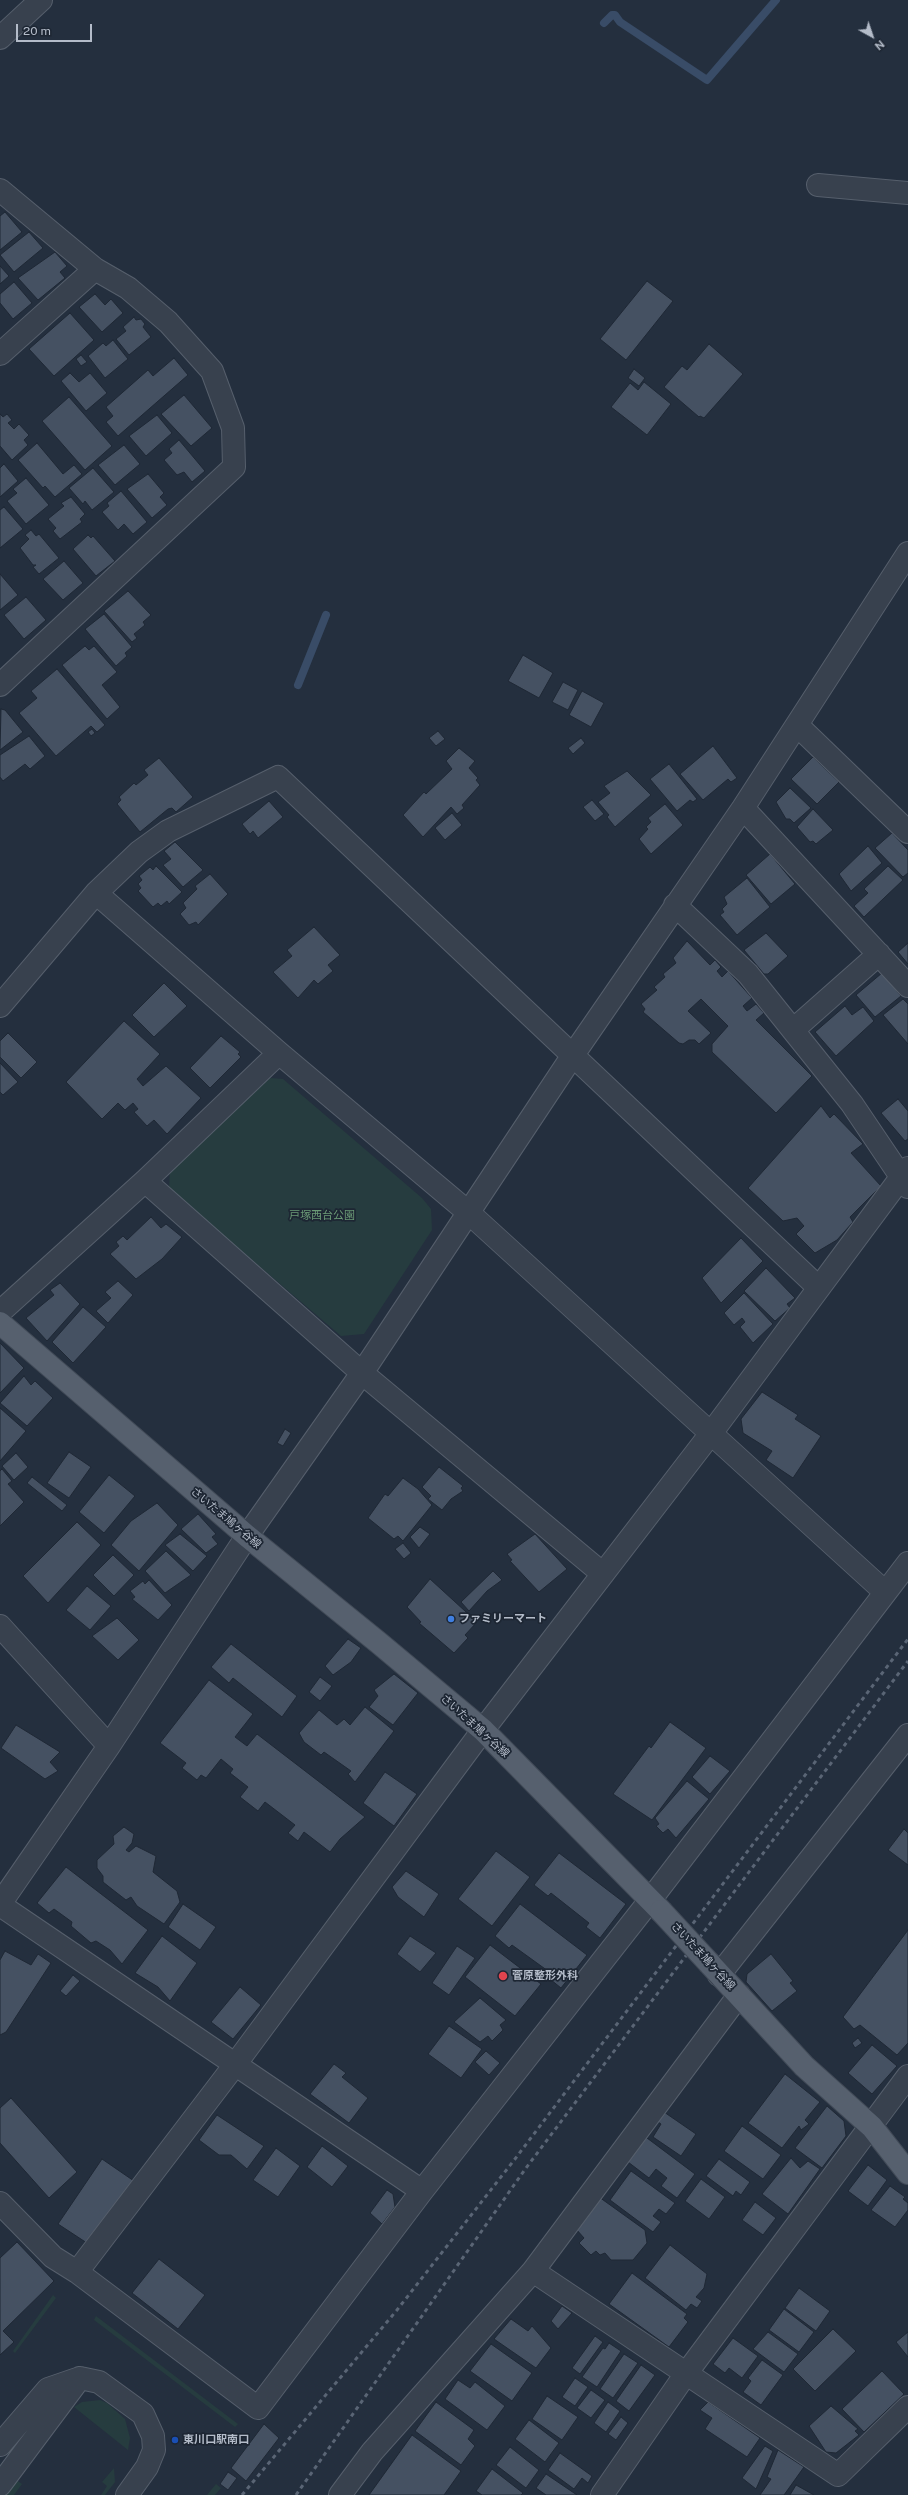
<!DOCTYPE html>
<html>
<head>
<meta charset="utf-8">
<style>
  body { margin:0 }
  #map { position:relative; width:908px; height:2495px; overflow:hidden; background:#242f3e; font-family:"Public Sans",sans-serif }
  canvas { display:block }
  .north { position:absolute; left:852px; top:16px; width:40px; height:40px; -webkit-text-stroke:3px #1d2633; paint-order:stroke; rotate:140deg; font-size:11px; font-weight:700; line-height:16px; text-align:center; color:#b4bcc9 }
  .north::after { content:''; display:block; margin:auto; width:14px; height:18px; background:#b4bcc9; clip-path:polygon(50% 0,100% 100%,50% 72%,0 100%) }
  .scale { position:absolute; left:16px; top:24px; width:76px; height:18px; box-sizing:border-box; border:2px solid #b4bcc9; border-top:0; padding-left:5px; font-size:12px; line-height:14px; white-space:nowrap; color:#b4bcc9; -webkit-text-stroke:3px #1d2633; paint-order:stroke }
</style>
</head>
<body>
<div id="map">
<canvas width="908" height="2495"></canvas>
<div class="north">N</div>
<div class="scale">20 m</div>
</div>
<script>
const context = document.querySelector('canvas').getContext('2d');
context.lineJoin = 'round';
function paint(path, color) { context.fillStyle = color; context.fill(path, 'evenodd'); }
const poly = rows => new Path2D(rows.map(r => 'M' + r).join(''));
function trace(path, color, width, dash) { context.strokeStyle = color; context.lineWidth = width; context.lineCap = dash ? 'butt' : 'round'; context.setLineDash(dash || []); context.stroke(path); }
function drawText(font, color, halo, rows, align = 'center') {
  context.font = font + ' "Public Sans","Noto Sans JP",sans-serif'; context.lineWidth = 3.5; context.setLineDash([]); context.textBaseline = 'middle'; context.strokeStyle = halo; context.fillStyle = color; for (const [text, x, y, turn = 0] of rows) {
    context.save(); context.translate(x, y); context.rotate((+turn || 0) * Math.PI / 180); context.textAlign = isNaN(turn) ? turn : align; if (halo) context.strokeText(text, 0, 0); context.fillText(text, 0, 0); context.restore();
  }
}
const green = poly([
  [270,1078,283,1079,422,1198,431,1209,432,1230,364,1334,341,1336,169,1189,170,1169],
  [53,2295,56,2298,15,2353,13,2351],
  [96,2316,238,2424,235,2427,94,2320],
  [100,2400,107,2403,125,2419,130,2438,128,2450,74,2407,82,2402],
  [114,2468,115,2482,105,2495,101,2495,107,2486,102,2482],
  [15,2479,22,2484,14,2495,3,2495],
  [216,2484,221,2488,215,2495,207,2495]
]);
const stream = poly([
  [604,23,612,15,615,15,620,22,707,80,776,0],
  [298,685,326,615]
]);
const building = poly([
  [5,212,22,232,0,250,0,216,5,212],
  [29,232,43,248,14,272,0,255,29,232],
  [55,252,67,266,60,272,65,278,38,300,18,278,55,252],
  [0,266,9,276,0,284,0,266],
  [647,281,673,301,626,360,600,339,647,281],
  [14,282,32,303,13,319,0,303,0,294,14,282],
  [95,294,105,305,111,299,123,313,102,332,79,307,95,294],
  [70,313,94,340,54,376,29,349,70,313],
  [134,317,136,320,141,319,145,324,143,327,151,337,129,355,116,339,126,331,123,327,134,317],
  [113,340,128,359,105,378,88,356,103,343,106,346,113,340],
  [709,344,743,374,704,418,700,416,699,417,664,387,682,366,687,370,709,344],
  [81,355,87,362,81,366,76,359,81,355],
  [174,358,188,375,118,436,106,422,113,416,106,407,148,370,153,376,174,358],
  [634,369,645,378,639,386,628,378,634,369],
  [70,373,79,382,90,373,107,393,86,411,61,381,70,373],
  [644,382,671,404,647,435,611,407,630,383,638,390,644,382],
  [184,395,212,428,191,446,161,414,184,395],
  [69,397,112,446,85,470,42,421,69,397],
  [0,414,3,417,7,414,12,420,8,423,14,429,19,424,29,435,24,440,28,445,12,460,0,446,0,414],
  [157,415,172,433,146,456,129,436,157,415],
  [179,440,205,471,192,482,184,472,177,475,164,460,172,453,169,449,179,440],
  [37,443,63,474,74,465,82,474,55,497,45,486,43,488,18,460,37,443],
  [124,445,140,464,115,485,98,465,124,445],
  [4,464,18,481,0,497,0,468,4,464],
  [93,468,114,492,92,510,85,501,83,504,69,488,93,468],
  [148,474,164,493,160,497,167,505,152,518,127,489,148,474],
  [26,478,49,505,26,524,7,501,17,493,13,489,26,478],
  [121,491,147,522,133,534,124,524,118,530,102,512,109,506,107,503,121,491],
  [71,497,85,514,80,519,82,522,60,539,53,531,56,528,48,519,64,506,61,503,71,497],
  [4,507,23,529,0,548,0,510,4,507],
  [31,530,36,536,39,534,59,558,39,574,33,567,36,565,33,565,20,548,29,539,25,535,31,530],
  [88,535,91,538,93,536,115,561,96,576,73,549,88,535],
  [64,561,83,583,63,600,43,579,64,561],
  [0,574,18,595,0,610,0,574],
  [128,591,151,615,143,622,145,625,134,634,137,638,132,642,104,611,128,591],
  [26,597,46,620,24,639,4,615,26,597],
  [104,614,132,647,125,653,127,656,116,666,85,629,104,614],
  [85,646,89,650,94,646,117,672,102,685,120,707,107,719,62,665,85,646],
  [523,655,553,673,539,698,508,681,523,655],
  [57,669,105,725,97,732,91,726,56,756,19,713,37,698,31,691,57,669],
  [563,682,578,690,568,710,552,702,563,682],
  [582,691,604,703,591,727,569,715,582,691],
  [1,709,5,710,23,732,0,750,1,709],
  [92,729,95,733,91,736,88,732,92,729],
  [438,731,445,739,436,746,429,738,438,731],
  [29,736,45,756,30,769,25,764,3,781,0,777,0,755,29,736],
  [581,738,585,743,573,754,568,748,581,738],
  [713,746,737,778,731,782,728,779,703,800,680,774,713,746],
  [459,748,475,761,469,768,478,778,476,780,480,785,462,805,464,808,457,814,451,807,423,837,403,815,424,792,426,794,452,769,446,761,459,748],
  [813,757,839,782,817,804,791,779,813,757],
  [159,758,193,797,176,812,172,808,168,809,140,832,117,804,121,800,119,797,134,783,136,785,148,775,144,770,159,758],
  [669,764,697,799,693,802,690,800,677,811,650,779,669,764],
  [627,771,651,795,615,827,607,817,609,815,598,802,610,793,604,786,627,771],
  [790,788,811,808,794,823,790,819,786,819,776,802,790,788],
  [592,800,604,814,595,821,583,807,592,800],
  [269,801,283,817,258,838,253,831,250,834,242,824,269,801],
  [665,804,683,825,651,854,639,839,648,829,646,827,651,822,648,818,665,804],
  [813,809,833,830,816,844,813,841,810,842,797,827,813,809],
  [452,813,462,825,445,840,435,828,452,813],
  [892,833,908,850,908,873,903,877,875,848,892,833],
  [175,842,203,870,183,887,163,865,171,859,164,851,175,842],
  [868,846,882,863,851,891,839,874,868,846],
  [770,854,795,884,771,904,746,875,770,854],
  [156,866,182,892,169,904,167,901,161,906,158,903,153,907,138,891,141,888,138,884,142,880,139,876,150,867,153,870,156,866],
  [888,866,903,880,864,917,854,906,868,893,864,889,888,866],
  [210,874,228,894,198,925,196,922,189,925,180,914,186,908,183,903,197,889,195,886,210,874],
  [747,878,770,907,737,935,720,915,724,912,722,909,727,904,724,897,747,878],
  [314,927,340,955,328,965,333,971,318,984,314,980,298,998,273,972,292,956,287,950,314,927],
  [766,933,788,956,768,974,764,974,744,950,766,933],
  [687,941,710,965,715,960,721,967,717,971,722,977,728,971,752,998,743,1006,747,1011,756,1004,764,1013,756,1020,812,1076,776,1113,712,1052,712,1044,728,1026,701,999,688,1011,711,1033,699,1044,695,1040,689,1040,683,1044,679,1043,643,1012,645,1009,641,1004,657,990,654,987,665,977,663,974,676,963,673,958,687,941],
  [908,943,908,964,898,952,908,943],
  [882,973,901,996,875,1017,856,995,882,973],
  [164,983,187,1006,154,1037,132,1015,164,983],
  [903,999,908,1004,908,1044,883,1015,903,999],
  [845,1006,852,1015,863,1007,874,1021,836,1056,815,1032,845,1006],
  [124,1021,160,1054,137,1079,143,1086,166,1066,201,1098,167,1134,154,1120,147,1126,134,1112,138,1109,133,1103,125,1110,118,1103,102,1119,66,1082,124,1021],
  [8,1033,37,1062,21,1078,0,1057,0,1041,8,1033],
  [221,1036,240,1052,238,1054,241,1057,210,1088,190,1068,221,1036],
  [0,1063,18,1082,3,1095,0,1092,0,1063],
  [898,1099,908,1111,908,1139,905,1141,881,1113,898,1099],
  [821,1106,830,1118,834,1114,863,1144,851,1153,881,1186,850,1217,853,1222,837,1240,815,1253,796,1234,804,1226,797,1218,783,1221,748,1188,821,1106],
  [151,1217,161,1228,166,1224,182,1237,162,1259,136,1279,110,1254,119,1246,116,1242,123,1236,127,1240,151,1217],
  [741,1238,763,1261,721,1303,702,1278,741,1238],
  [766,1268,795,1298,787,1304,790,1308,775,1321,744,1291,766,1268],
  [118,1281,133,1295,108,1323,96,1311,111,1298,105,1292,118,1281],
  [60,1283,80,1304,47,1341,26,1318,54,1295,50,1290,60,1283],
  [744,1293,773,1324,753,1343,740,1327,745,1322,742,1318,734,1325,724,1313,744,1293],
  [83,1307,106,1327,73,1363,52,1342,83,1307],
  [0,1343,24,1368,0,1393,0,1343],
  [24,1376,31,1385,35,1381,53,1398,27,1426,0,1403,24,1376],
  [762,1392,798,1415,795,1419,821,1436,793,1478,766,1460,772,1451,743,1433,741,1419,762,1392],
  [0,1408,26,1431,0,1461,0,1408],
  [285,1429,291,1433,283,1446,277,1443,285,1429],
  [69,1452,91,1467,69,1498,47,1483,69,1452],
  [16,1453,28,1467,14,1480,2,1466,16,1453],
  [439,1467,463,1486,461,1488,463,1491,451,1499,442,1510,428,1499,431,1496,422,1487,439,1467],
  [2,1469,12,1481,8,1484,24,1502,0,1526,0,1471,2,1469],
  [109,1475,135,1496,104,1533,79,1512,109,1475],
  [32,1477,67,1505,62,1511,27,1483,32,1477],
  [403,1478,418,1489,432,1505,403,1541,398,1536,394,1539,368,1518,385,1494,388,1496,403,1478],
  [157,1503,178,1525,139,1571,111,1545,131,1521,157,1503],
  [198,1514,216,1534,212,1537,218,1544,206,1553,181,1529,198,1514],
  [77,1522,101,1545,48,1603,23,1576,77,1522],
  [420,1527,430,1534,419,1548,410,1537,420,1527],
  [180,1534,207,1556,193,1571,165,1545,180,1534],
  [535,1534,567,1569,539,1592,510,1561,512,1560,507,1554,535,1534],
  [403,1543,411,1553,404,1559,395,1549,403,1543],
  [166,1551,191,1575,165,1593,145,1571,166,1551],
  [113,1555,134,1575,114,1596,93,1575,113,1555],
  [493,1571,502,1580,487,1591,469,1611,461,1602,493,1571],
  [430,1579,477,1622,465,1635,468,1638,454,1653,419,1623,421,1622,407,1607,430,1579],
  [149,1580,172,1605,158,1620,132,1599,135,1597,130,1591,143,1581,145,1584,149,1580],
  [87,1586,111,1606,90,1630,66,1610,87,1586],
  [117,1618,139,1640,118,1660,92,1636,117,1618],
  [348,1639,361,1648,351,1662,333,1675,325,1666,348,1639],
  [231,1644,297,1696,282,1717,233,1678,229,1683,211,1667,231,1644],
  [394,1674,418,1693,393,1725,369,1707,378,1696,374,1690,394,1674],
  [320,1677,332,1686,320,1701,309,1692,320,1677],
  [209,1680,253,1714,235,1737,247,1746,257,1734,365,1817,340,1839,330,1852,304,1832,298,1841,288,1833,295,1825,265,1802,258,1811,240,1797,248,1787,230,1773,233,1769,221,1759,206,1778,201,1775,197,1780,182,1768,186,1763,160,1743,209,1680],
  [365,1707,394,1731,355,1782,348,1774,351,1771,324,1752,321,1755,304,1742,299,1733,319,1710,337,1725,344,1719,350,1725,365,1707],
  [670,1722,706,1748,652,1820,613,1794,649,1746,651,1748,670,1722],
  [16,1725,60,1752,50,1762,58,1771,45,1779,1,1748,16,1725],
  [710,1756,730,1771,710,1794,692,1777,710,1756],
  [385,1772,417,1794,394,1826,363,1803,385,1772],
  [687,1781,709,1799,676,1838,668,1829,663,1833,656,1826,659,1824,655,1818,687,1781],
  [124,1827,134,1834,132,1843,126,1850,129,1852,136,1846,156,1856,153,1872,177,1891,180,1902,164,1924,137,1906,131,1897,126,1900,108,1886,103,1882,103,1876,97,1868,97,1860,114,1844,113,1836,124,1827],
  [904,1829,908,1833,908,1865,888,1850,904,1829],
  [496,1851,530,1877,492,1926,458,1899,496,1851],
  [559,1853,626,1904,600,1938,586,1927,589,1923,551,1893,548,1896,534,1885,559,1853],
  [66,1867,148,1930,122,1964,110,1950,96,1941,91,1943,71,1926,72,1922,54,1909,49,1913,37,1903,66,1867],
  [406,1871,439,1894,424,1917,398,1897,392,1887,406,1871],
  [183,1904,216,1927,200,1950,168,1927,183,1904],
  [520,1904,587,1955,561,1988,545,1975,548,1971,512,1945,509,1948,495,1936,520,1904],
  [908,1930,908,2043,897,2055,860,2025,854,2029,843,2017,908,1930],
  [162,1936,197,1963,170,2001,158,1987,135,1973,162,1936],
  [410,1936,436,1953,420,1972,397,1954,410,1936],
  [490,1945,541,1984,515,2016,465,1977,490,1945],
  [457,1946,475,1958,449,1995,432,1983,457,1946],
  [5,1951,31,1965,38,1954,51,1963,6,2032,0,2035,0,1960,5,1951],
  [771,1954,793,1981,790,1983,797,1991,772,2011,746,1982,747,1974,771,1954],
  [73,1975,80,1981,66,1996,60,1991,73,1975],
  [240,1987,261,2005,233,2039,211,2022,240,1987],
  [480,1998,506,2020,500,2025,503,2030,492,2041,488,2036,480,2042,454,2022,480,1998],
  [449,2026,482,2049,461,2078,428,2054,449,2026],
  [858,2038,862,2043,855,2048,852,2043,858,2038],
  [872,2045,897,2066,872,2094,848,2073,872,2045],
  [486,2051,500,2063,489,2075,475,2062,486,2051],
  [334,2064,346,2073,342,2077,368,2098,349,2123,310,2094,334,2064],
  [785,2074,820,2102,805,2120,809,2124,801,2130,799,2126,782,2148,748,2123,785,2074],
  [11,2098,77,2172,49,2198,0,2143,0,2108,11,2098],
  [827,2106,844,2121,846,2136,822,2168,795,2148,827,2106],
  [664,2112,696,2134,681,2156,653,2137,661,2124,658,2122,664,2112],
  [217,2115,264,2146,247,2169,231,2155,219,2155,199,2140,217,2115],
  [742,2126,781,2155,763,2179,724,2151,742,2126],
  [643,2135,695,2174,677,2198,661,2186,667,2178,656,2169,649,2178,628,2162,643,2135],
  [322,2146,348,2166,332,2187,307,2167,322,2146],
  [276,2148,300,2166,278,2197,253,2180,276,2148],
  [791,2158,800,2168,808,2161,820,2169,788,2214,762,2194,791,2158],
  [102,2159,134,2181,90,2245,58,2224,102,2159],
  [719,2159,750,2182,741,2195,736,2191,733,2196,706,2176,719,2159],
  [868,2165,887,2180,868,2206,848,2191,868,2165],
  [631,2171,675,2203,666,2214,659,2209,653,2216,661,2222,653,2232,610,2200,631,2171],
  [701,2179,725,2197,709,2219,685,2201,701,2179],
  [890,2186,905,2197,903,2199,908,2203,908,2210,895,2227,871,2210,890,2186],
  [387,2190,393,2194,395,2207,382,2224,370,2213,387,2190],
  [599,2197,645,2230,647,2243,633,2260,611,2260,605,2253,600,2255,596,2251,591,2255,579,2243,584,2238,576,2229,599,2197],
  [755,2202,776,2218,763,2235,742,2220,755,2202],
  [17,2242,54,2281,3,2331,14,2342,0,2355,0,2258,17,2242],
  [670,2245,707,2274,704,2288,696,2297,702,2301,697,2308,691,2304,686,2310,645,2278,670,2245],
  [159,2259,205,2295,178,2329,132,2293,159,2259],
  [632,2273,687,2314,684,2318,688,2322,669,2347,609,2304,632,2273],
  [799,2288,830,2311,816,2331,785,2308,799,2288],
  [562,2306,572,2313,558,2329,551,2321,562,2306],
  [784,2309,814,2332,799,2352,769,2330,784,2309],
  [511,2319,528,2331,532,2326,551,2348,536,2368,494,2339,511,2319],
  [833,2329,856,2351,815,2391,793,2369,833,2329],
  [768,2332,798,2354,784,2372,753,2349,768,2332],
  [908,2332,908,2357,896,2342,908,2332],
  [595,2336,603,2342,580,2374,572,2368,595,2336],
  [733,2338,758,2356,742,2378,729,2368,725,2373,713,2364,733,2338],
  [609,2343,621,2351,597,2387,582,2377,603,2348,605,2349,609,2343],
  [491,2344,532,2373,512,2401,470,2371,491,2344],
  [624,2354,638,2363,613,2398,600,2389,624,2354],
  [762,2360,783,2375,761,2405,743,2392,751,2381,748,2378,762,2360],
  [641,2365,655,2375,629,2411,616,2401,641,2365],
  [882,2371,904,2394,864,2432,842,2409,882,2371],
  [575,2378,588,2387,575,2406,562,2397,575,2378],
  [458,2380,470,2388,475,2382,505,2406,487,2430,445,2399,458,2380],
  [591,2390,605,2400,591,2418,577,2408,591,2390],
  [547,2396,578,2417,562,2440,532,2419,547,2396],
  [436,2402,474,2430,468,2439,475,2446,461,2465,415,2431,436,2402],
  [608,2402,620,2411,606,2432,594,2423,608,2402],
  [708,2402,760,2438,747,2457,705,2429,712,2418,700,2410,708,2402],
  [831,2406,858,2429,855,2431,859,2435,836,2453,826,2452,809,2426,831,2406],
  [621,2417,628,2423,616,2440,608,2434,621,2417],
  [529,2420,559,2443,545,2462,515,2439,529,2420],
  [264,2424,279,2438,246,2481,231,2468,264,2424],
  [412,2435,461,2471,444,2495,369,2495,412,2435],
  [765,2446,773,2451,756,2489,742,2478,765,2446],
  [510,2447,539,2470,526,2488,496,2465,510,2447],
  [778,2450,804,2467,784,2495,760,2495,771,2479,767,2477,778,2450],
  [560,2453,592,2476,588,2483,582,2478,574,2489,548,2470,560,2453],
  [492,2469,523,2493,521,2495,482,2495,476,2491,492,2469],
  [228,2472,237,2478,228,2490,220,2484,228,2472],
  [546,2474,577,2495,546,2495,536,2488,546,2474],
  [796,2485,814,2495,790,2495,796,2485]
]);
const minor = poly([
  [0,38,41,0],
  [818,185,908,193],
  [0,190,95,269,128,288,168,322,212,371,233,428,234,467,0,685],
  [0,354,95,269],
  [797,725,908,832],
  [743,808,908,986],
  [96,893,279,1053,469,1213,885,1592],
  [675,905,748,974,852,1104,908,1187],
  [0,1006,96,893,139,852,168,831,278,777,819,1288],
  [793,1030,879,954],
  [145,1181,362,1373,603,1574],
  [0,1312,145,1181,279,1053],
  [0,1626,109,1746],
  [0,1904,109,1746,247,1536,362,1373,573,1055,743,808,908,553],
  [0,1905,422,2191],
  [719,1975,908,1735],
  [0,2203,53,2257,77,2272,258,2408,422,2191,651,1899,908,1563],
  [533,2271,838,2475,908,2407],
  [77,2272,234,2066,483,1730,712,1432,908,1168],
  [0,2445,48,2389,80,2378,99,2382,143,2414,153,2436,154,2450,147,2467,127,2495],
  [0,2485,80,2378],
  [340,2495,372,2452,533,2271,739,1995],
  [602,2495,685,2375,908,2076]
]);
const major = poly([
  [0,1323,247,1536,379,1643,483,1730,661,1911],
  [710,1964,804,2066,872,2127,908,2173]
]);
const rail = poly([
  [242,2495,397,2310,515,2159,908,1639],
  [296,2495,526,2168,908,1661]
]);
const majorBridge = poly([
  [661,1911,710,1964]
]);
const markers = [
  [451,1619,4,"#3f7fe0"],
  [503,1976,5,"#e0444e"],
  [175,2440,4,"#1a4fb4"]
];
const parkNames = [
  ["戸塚西台公園",322,1216]
];
const streetNames = [
  ["さいたま鳩ヶ谷線",226,1518,40],
  ["さいたま鳩ヶ谷線",475,1726,42],
  ["さいたま鳩ヶ谷線",703,1956,47]
];
const poiNames = [
  ["ファミリーマート",459,1619],
  ["菅原整形外科",512,1976],
  ["東川口駅南口",183,2440]
];
paint(green, '#263c3f');
trace(stream, '#394c67', 8);
paint(building, '#455162');
trace(building, '#1f2835', 1);
trace(minor, '#565f6c', 24);
trace(major, '#414a57', 24);
trace(minor, '#38414e', 22);
trace(major, '#56606e', 22);
trace(rail, '#5a6575', 3, [4, 4]);
trace(majorBridge, '#414a57', 24, []);
trace(majorBridge, '#56606e', 22);
for (const [x, y, r, color] of markers) { const dot = new Path2D(); dot.arc(x, y, r, 0, 2 * Math.PI); context.fillStyle = color; context.fill(dot); trace(dot, '#1d2633', 1.5); }
drawText('11px', '#6b9a76', '#1d2633', parkNames);
drawText('11px', '#b4bcc9', '#1d2633', streetNames);
drawText('bold 11px', '#b4bcc9', '#1d2633', poiNames, 'left');
</script>
</body>
</html>
